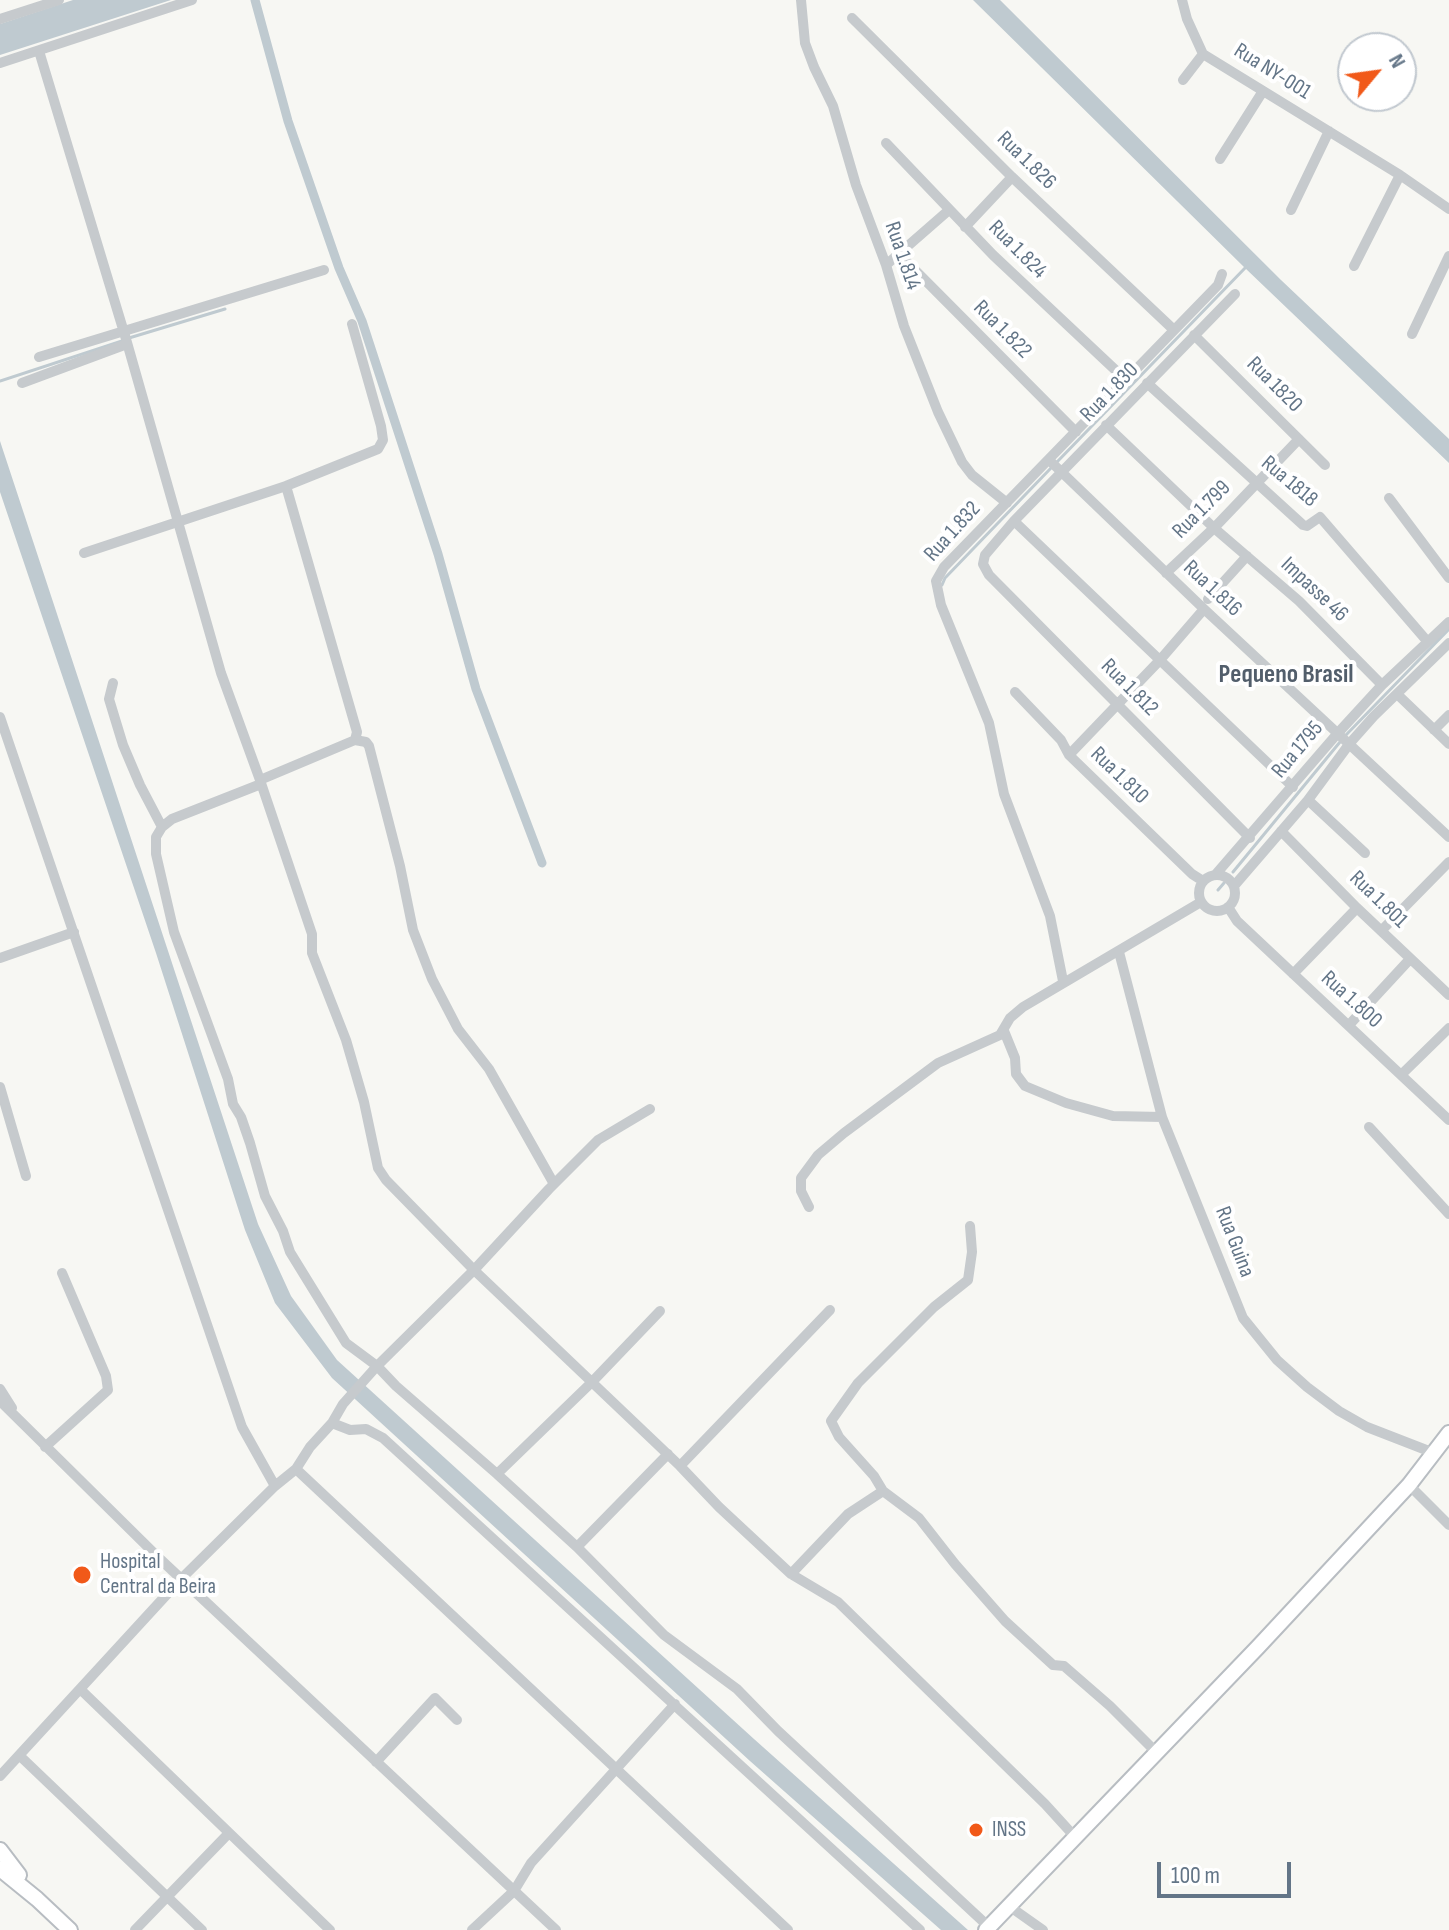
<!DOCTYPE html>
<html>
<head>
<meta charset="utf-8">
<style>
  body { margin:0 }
  #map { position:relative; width:1449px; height:1930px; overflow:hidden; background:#f7f7f3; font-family:"Sofia Sans Condensed",sans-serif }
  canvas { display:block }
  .north { position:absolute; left:1337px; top:32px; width:80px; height:80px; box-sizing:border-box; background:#fff; border:2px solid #c1c8cf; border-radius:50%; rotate:61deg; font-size:22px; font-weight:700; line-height:32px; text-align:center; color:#637587 }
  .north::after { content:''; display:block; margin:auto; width:28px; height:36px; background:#f15919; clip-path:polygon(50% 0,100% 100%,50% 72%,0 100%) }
  .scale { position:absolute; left:1157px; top:1862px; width:134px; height:36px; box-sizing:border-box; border:4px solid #637587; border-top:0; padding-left:10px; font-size:24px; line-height:28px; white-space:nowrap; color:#637587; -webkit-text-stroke:6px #fff; paint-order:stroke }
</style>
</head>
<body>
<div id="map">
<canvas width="1449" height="1930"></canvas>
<div class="north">N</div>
<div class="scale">100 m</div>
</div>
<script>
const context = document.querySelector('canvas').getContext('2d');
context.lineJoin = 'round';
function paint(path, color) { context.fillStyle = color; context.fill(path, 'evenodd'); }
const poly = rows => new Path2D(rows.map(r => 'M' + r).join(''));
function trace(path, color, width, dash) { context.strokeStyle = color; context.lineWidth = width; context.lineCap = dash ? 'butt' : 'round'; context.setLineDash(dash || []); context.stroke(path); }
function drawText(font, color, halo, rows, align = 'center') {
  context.font = font + ' "Sofia Sans Condensed",sans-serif'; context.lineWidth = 8; context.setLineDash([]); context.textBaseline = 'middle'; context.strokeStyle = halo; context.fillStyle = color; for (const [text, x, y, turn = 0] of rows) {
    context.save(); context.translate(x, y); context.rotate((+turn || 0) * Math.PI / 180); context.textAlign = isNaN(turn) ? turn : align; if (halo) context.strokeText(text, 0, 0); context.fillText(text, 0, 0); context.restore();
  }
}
const water = poly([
  [73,0,171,0,0,55,0,24],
  [973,0,1000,0,1281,280,1449,439,1449,463,1245,268],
  [0,441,258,1224,291,1296,337,1360,754,1739,968,1930,941,1930,750,1761,332,1378,275,1303,245,1230,156,953,0,492]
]);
const stream = poly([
  [129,338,225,309],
  [0,381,122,341],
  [1056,463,1246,267],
  [942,585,945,578,1051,468],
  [1345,736,1449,629],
  [1233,872,1340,742],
  [1218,890,1224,883]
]);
const canal = poly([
  [255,0,288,121,339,268,362,321,438,554,476,689,542,863]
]);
const street = poly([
  [801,0,805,43,814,67,833,106,856,185,886,265,904,326,938,412,962,462,972,475,1007,503],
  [1182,0,1187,19,1203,54,1400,175,1449,209],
  [852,18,1012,177,1174,330],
  [0,19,59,0],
  [39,51,126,339,221,673,260,780,312,934,312,953,346,1040,364,1102,378,1168,386,1180,474,1270,680,1466,719,1507,791,1574,838,1602,1045,1804,1075,1837],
  [0,63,192,0],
  [1183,80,1203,54],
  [886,143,993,255,1126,380],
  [1220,159,1263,91],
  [1291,210,1329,131],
  [965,227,1012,177],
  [900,255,1076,432],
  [886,265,949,210],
  [1354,266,1400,175],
  [1235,294,1014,521,985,555,983,564,989,575,1250,838],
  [1412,334,1449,256],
  [1194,335,1325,465],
  [39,357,324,270],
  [22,383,127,344],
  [1147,383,1303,525,1307,526,1320,517,1427,641],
  [1106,425,1214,528,1299,601,1382,685],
  [1049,460,1204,609,1449,837],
  [1389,498,1449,578],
  [1014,521,1293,787],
  [84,553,286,486,378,449,383,440,381,426,352,324],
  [1166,573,1214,528,1299,439],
  [1208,599,1247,556],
  [113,683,109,699,123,745,140,785,162,827],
  [1015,692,1061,740,1069,755,1192,874,1203,881],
  [1397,694,1449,744],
  [0,717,242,1427,275,1486],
  [1434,730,1449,715],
  [355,740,366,742,369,746,400,866,413,930,432,979,458,1029,489,1069,554,1184],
  [1069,755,1160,660,1204,609],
  [260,780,355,740,357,732,286,486],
  [261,784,172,819,162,827,156,837,156,854,174,932,228,1079,233,1104,241,1117,250,1143,265,1196,283,1231,290,1252,346,1343,377,1366,396,1386,497,1474,577,1547,664,1635,737,1689,778,1731,989,1927],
  [1308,800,1365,853],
  [1281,831,1357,908,1449,995],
  [1216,874,1337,734,1382,685,1449,622],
  '1199 893a18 18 0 1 1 36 0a18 18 0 1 1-36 0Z',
  [1234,886,1308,800,1350,743,1374,716,1449,643],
  [1228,907,1237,921,1449,1120],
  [1381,931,1449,862],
  [1119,952,1162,1117,1243,1318,1277,1360,1307,1387,1339,1411,1367,1427,1434,1453],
  [0,958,74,932],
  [1293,974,1357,908],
  [1063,981,1050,916,1004,794,989,723,941,605,936,581,944,567,1218,285,1222,274],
  [1349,1025,1410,959],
  [1004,1031,1015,1058,1016,1074,1025,1086,1066,1103,1113,1116,1162,1117],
  [1402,1074,1449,1028],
  [0,1087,26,1176],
  [1369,1127,1449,1214],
  [809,1207,801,1191,801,1178,818,1155,844,1133,938,1063,1000,1035,1010,1018,1023,1007,1201,902],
  [970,1226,972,1252,968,1280,934,1307,858,1383,831,1421,839,1437,874,1476,883,1491,919,1518,955,1564,1005,1621,1053,1665,1064,1666,1110,1706,1156,1752],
  [0,1389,12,1408],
  [0,1401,160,1559,556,1930],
  [332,1423,343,1404,377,1366,474,1270,549,1189,598,1140,650,1109],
  [45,1447,108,1390,106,1376,62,1273],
  [680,1466,830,1310],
  [296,1469,788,1930],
  [497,1474,592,1382,660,1311],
  [1409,1485,1449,1525],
  [577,1547,668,1454],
  [791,1574,848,1514,883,1491],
  [80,1689,330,1930],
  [20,1756,202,1930],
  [376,1762,435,1698,457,1720],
  [0,1776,181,1579,275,1486,296,1469,310,1447,332,1423,350,1430,366,1429,383,1438,920,1930],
  [1009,1906,1043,1930],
  [135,1930,229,1833],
  [472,1930,514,1891,531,1863,675,1704]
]);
const secondary = poly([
  [0,1850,19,1875],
  [0,1869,37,1899,70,1930],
  [986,1930,1258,1647,1409,1485,1449,1433]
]);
const markers = [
  [82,1575,10,"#f15919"],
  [976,1830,8,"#f15919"]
];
const streetNames = [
  ["Rua NY-001",1272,72,32],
  ["Rua 1.826",1026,161,44],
  ["Rua 1.824",1017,250,45],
  ["Rua 1.814",902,256,71],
  ["Rua 1.822",1002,330,45],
  ["Rua 1820",1274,385,45],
  ["Rua 1.830",1110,393,-46],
  ["Rua 1818",1289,482,40],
  ["Rua 1.799",1202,510,-45],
  ["Rua 1.832",953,532,-48],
  ["Rua 1.816",1212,589,43],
  ["Impasse 46",1314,590,43],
  ["Rua 1.812",1129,688,45],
  ["Rua 1795",1298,750,-50],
  ["Rua 1.810",1119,776,44],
  ["Rua 1.801",1378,900,44],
  ["Rua 1.800",1351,1000,42],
  ["Rua Guina",1234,1242,69]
];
const poiNames = [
  ["Hospital",100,1562],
  ["Central da Beira",100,1587],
  ["INSS",992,1830]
];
const quarterNames = [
  ["Pequeno Brasil",1286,675]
];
paint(water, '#bfcad0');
trace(stream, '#bfcad0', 3);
trace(canal, '#bfcad0', 9);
trace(secondary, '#b8bdc2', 18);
trace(street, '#c6cacd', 10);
trace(secondary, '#fff', 14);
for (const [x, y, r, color] of markers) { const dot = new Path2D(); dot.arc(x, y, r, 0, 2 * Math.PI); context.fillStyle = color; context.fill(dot); trace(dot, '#fff', 3); }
drawText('22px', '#637587', '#fff', streetNames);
drawText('22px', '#637587', '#fff', poiNames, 'left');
drawText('bold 26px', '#525e6b', '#fff', quarterNames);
</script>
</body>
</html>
